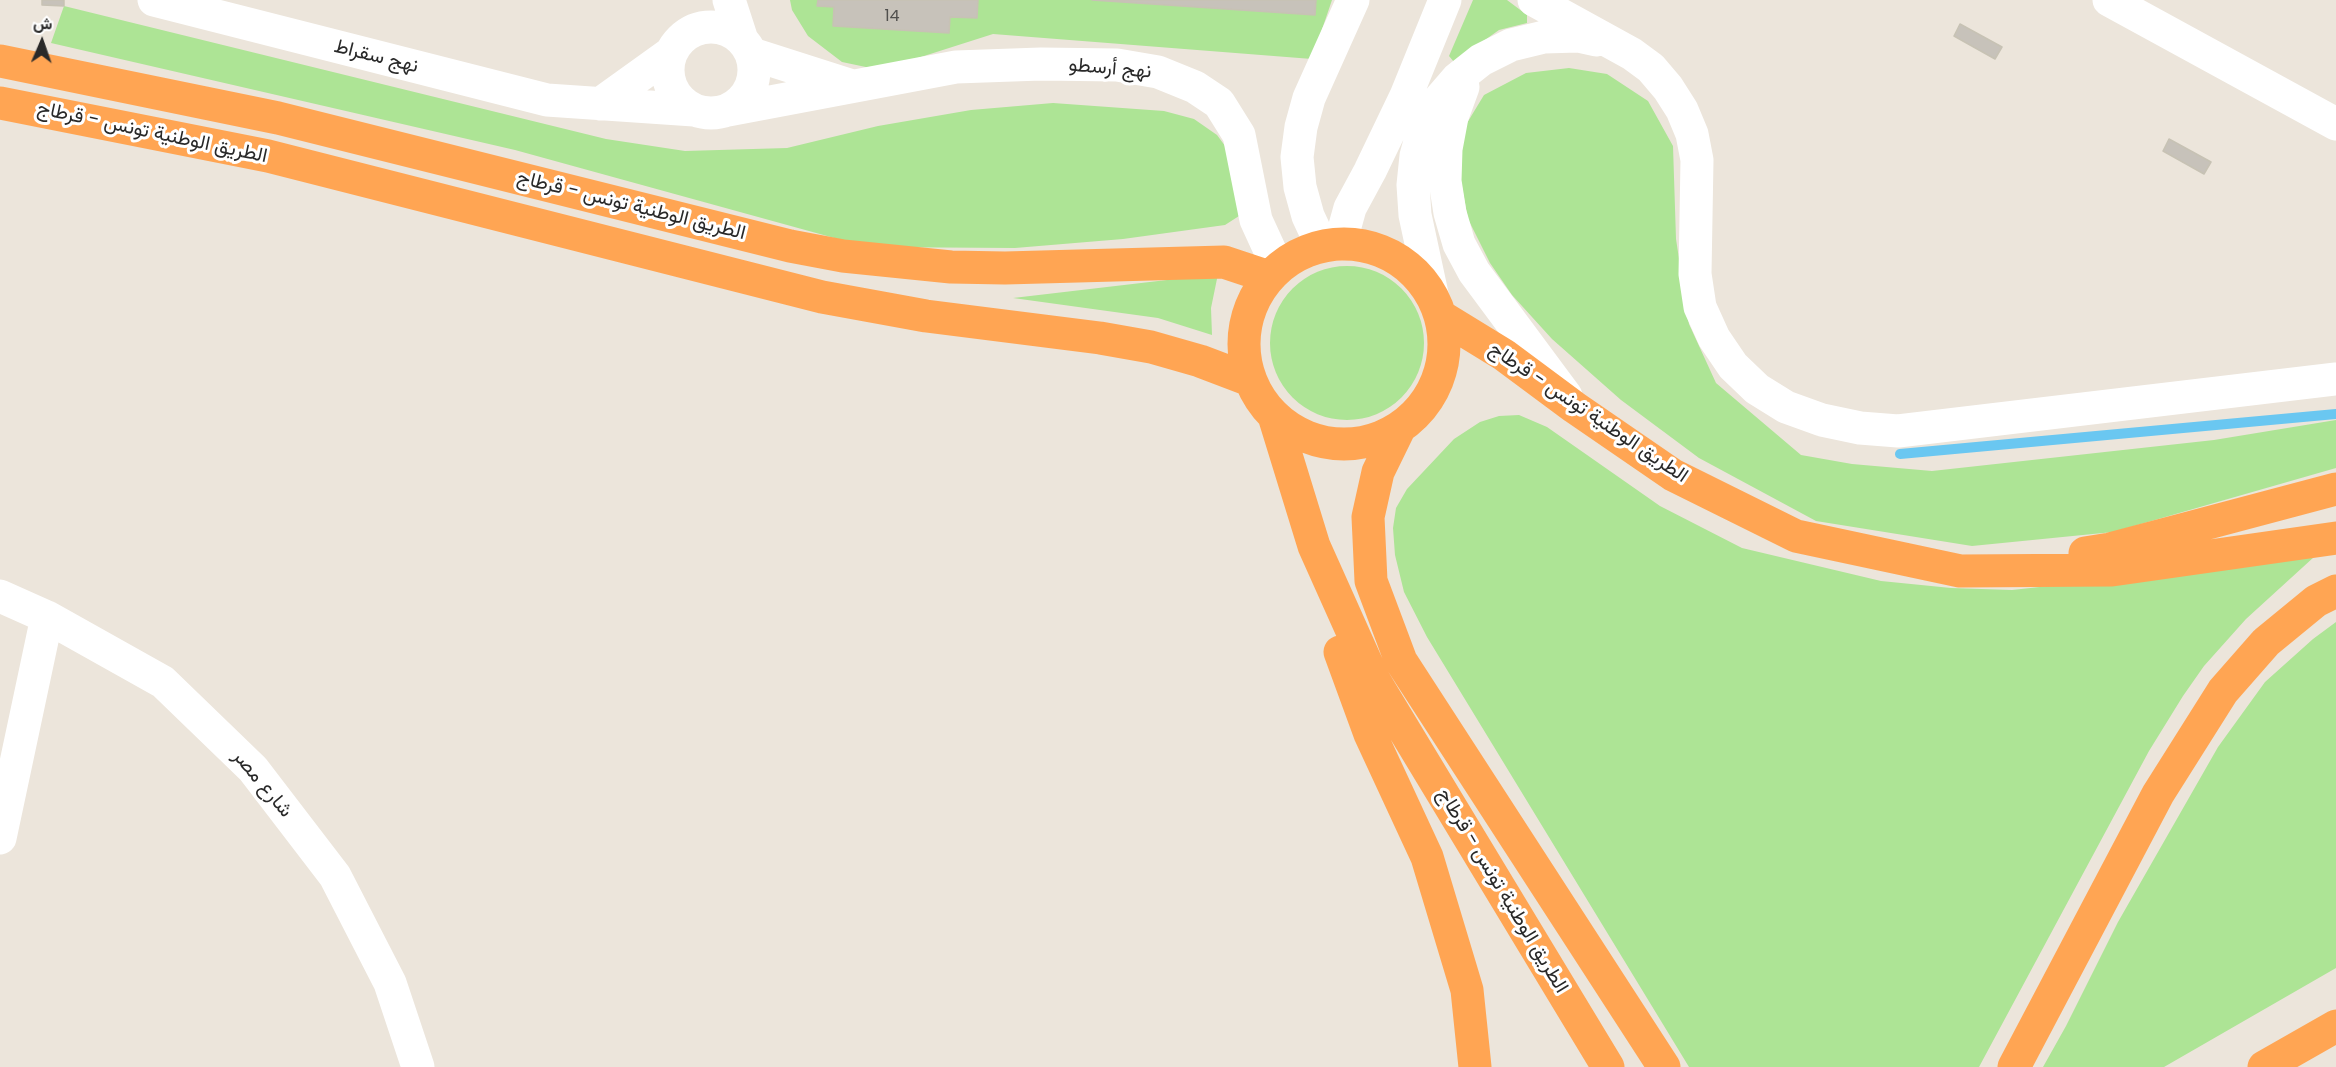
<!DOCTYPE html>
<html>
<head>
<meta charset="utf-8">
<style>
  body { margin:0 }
  #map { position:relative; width:2336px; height:1067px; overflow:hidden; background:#ece5db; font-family:Poppins,Vazirmatn,sans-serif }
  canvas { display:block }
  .north { position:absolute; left:12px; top:12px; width:60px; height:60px; -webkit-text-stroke:4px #fff; paint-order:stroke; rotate:2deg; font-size:16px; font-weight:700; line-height:24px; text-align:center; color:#292929 }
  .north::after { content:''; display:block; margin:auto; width:21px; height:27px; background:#292929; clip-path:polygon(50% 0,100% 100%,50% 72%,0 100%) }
</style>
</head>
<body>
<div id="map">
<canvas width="2336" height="1067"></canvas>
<div class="north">ش</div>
</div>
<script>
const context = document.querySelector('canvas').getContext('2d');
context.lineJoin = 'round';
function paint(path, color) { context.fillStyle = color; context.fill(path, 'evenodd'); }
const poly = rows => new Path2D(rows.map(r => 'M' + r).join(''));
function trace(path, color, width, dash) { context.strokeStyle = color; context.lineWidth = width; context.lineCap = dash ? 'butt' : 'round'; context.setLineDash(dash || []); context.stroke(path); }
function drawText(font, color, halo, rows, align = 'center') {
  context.font = font + ' Poppins,Vazirmatn,sans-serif'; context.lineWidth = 6; context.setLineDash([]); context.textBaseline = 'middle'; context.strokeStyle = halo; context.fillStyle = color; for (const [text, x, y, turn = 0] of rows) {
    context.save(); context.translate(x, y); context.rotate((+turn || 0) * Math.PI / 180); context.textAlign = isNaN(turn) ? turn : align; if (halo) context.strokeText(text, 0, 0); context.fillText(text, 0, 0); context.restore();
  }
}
const green = poly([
  [790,0,1332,0,1312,59,993,34,880,70,842,62,808,36,792,10],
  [1473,0,1507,0,1527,15,1527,23,1499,30,1454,62,1449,56],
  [64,6,606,139,685,151,787,148,878,126,971,110,1053,103,1164,111,1194,119,1217,135,1234,158,1239,216,1225,225,1123,239,1015,248,867,247,515,150,51,43],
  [1569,68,1607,74,1648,101,1673,146,1676,239,1689,324,1716,383,1801,455,1852,464,1932,471,2214,440,2336,420,2336,468,2113,532,1972,546,1816,521,1699,458,1621,400,1552,339,1512,295,1490,263,1468,219,1459,171,1464,128,1484,95,1526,73],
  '1270 343a77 77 0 1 1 154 0a77 77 0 1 1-154 0Z',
  [1218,274,1211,308,1212,335,1158,318,1013,298],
  [1519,415,1547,427,1660,506,1742,548,1881,581,1951,588,2012,590,2314,557,2246,619,2204,666,2183,696,2149,751,1979,1067,1689,1067,1427,637,1404,592,1395,555,1393,528,1396,508,1407,489,1454,439,1480,422,1499,416],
  [2336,622,2336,968,2164,1067,2043,1067,2066,1026,2118,922,2218,747,2265,682,2313,639]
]);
const stream = poly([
  [1900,454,2336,414]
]);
const building = poly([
  [42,0,64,0,64,6,42,5,42,0],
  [818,0,978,0,977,18,950,17,949,33,833,26,834,7,817,6,818,0],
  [1092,0,1316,0,1315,15,1092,0],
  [1960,24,2002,47,1995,59,1954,36,1960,24],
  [2169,139,2211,162,2204,174,2163,151,2169,139]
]);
const minor = poly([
  [154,0,547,100,694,110],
  [729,0,742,40],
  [1534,0,1632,54,1651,68,1668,88,1682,110,1692,134,1697,160,1695,274,1700,307,1714,338,1733,366,1757,389,1786,407,1822,420,1860,428,1898,431,2336,379],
  [2109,0,2336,124],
  '668 70a43 43 0 1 1 86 0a43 43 0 1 1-86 0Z',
  [752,54,849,85],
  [1463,87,1452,117,1446,149,1445,181,1450,213,1459,244,1474,272,1566,396],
  [600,104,671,53],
  [728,110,956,67,1041,64,1117,65,1158,72,1195,87,1219,103,1239,135,1256,220,1278,268],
  [1340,244,1350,208,1370,171,1406,96,1445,0],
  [1322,246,1308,216,1300,187,1297,157,1301,127,1309,98,1353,0],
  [1432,294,1415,215,1413,185,1416,156,1424,127,1438,101,1457,79,1481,60,1511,45,1544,37,1578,36,1596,40],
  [0,596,47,617,163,682,253,769,335,876,390,983,418,1067],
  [0,838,47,617]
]);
const highway = poly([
  [0,61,278,118,790,246,843,256,951,267,1005,268,1224,262,1269,277],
  [0,103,268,156,822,297,926,316,1100,338,1151,347,1200,361,1250,380],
  '1244 344a100 100 0 1 1 200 0a100 100 0 1 1-200 0Z',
  [1442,317,1504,355,1574,407,1673,475,1796,536,1960,571,2112,570,2336,538],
  [1274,416,1314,546,1374,680,1608,1067],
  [1399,429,1378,472,1368,517,1371,581,1401,661,1664,1067],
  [2085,553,2110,549,2336,489],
  [1340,652,1370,734,1427,857,1467,990,1475,1067],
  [2014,1067,2158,794,2223,691,2266,642,2316,601,2336,591],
  [2264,1067,2336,1026]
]);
const numberNames = [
  ["14",892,17]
];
const streetNames = [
  ["نهج سقراط",376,57,14],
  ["نهج أرسطو",1110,69,5],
  ["الطريق الوطنية تونس - قرطاج",152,133,12],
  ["الطريق الوطنية تونس - قرطاج",631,206,14],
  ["الطريق الوطنية تونس - قرطاج",1588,413,34],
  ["شارع مصر",262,784,50],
  ["الطريق الوطنية تونس - قرطاج",1502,891,59]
];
paint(green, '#ade495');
trace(stream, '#6ac7f1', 10);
paint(building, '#c7c2ba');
trace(building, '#c7c2b4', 1.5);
trace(minor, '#fff', 33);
trace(highway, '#ffa553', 33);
drawText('16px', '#504f4d', null, numberNames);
drawText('20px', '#292929', '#fff', streetNames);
</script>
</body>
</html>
